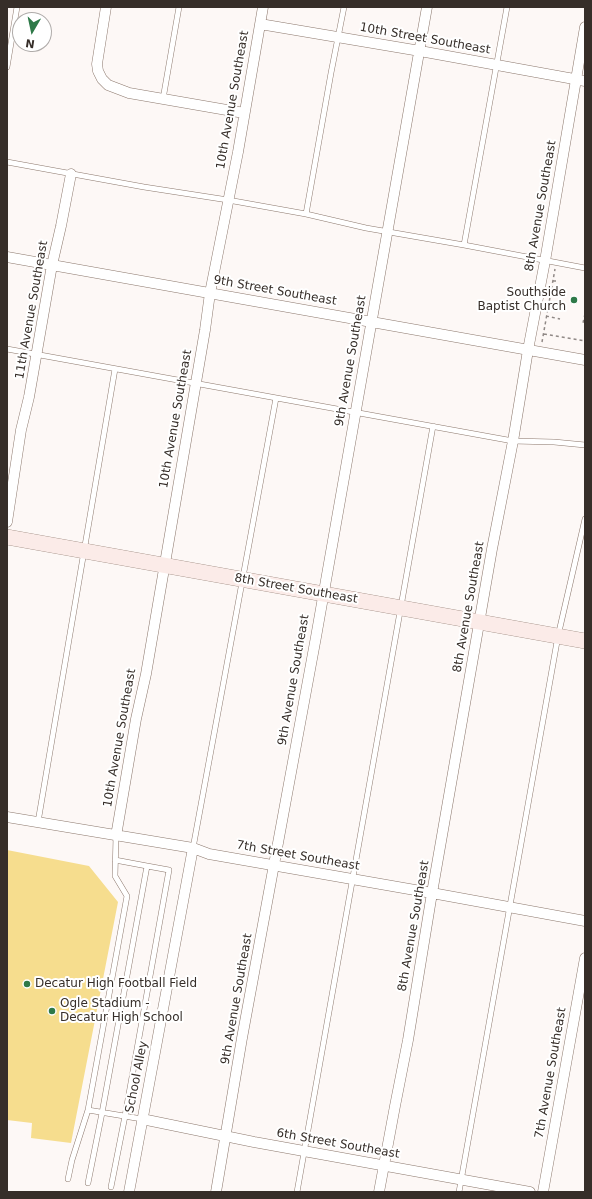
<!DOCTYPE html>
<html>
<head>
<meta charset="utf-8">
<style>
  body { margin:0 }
  #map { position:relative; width:592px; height:1199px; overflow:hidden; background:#fdf8f6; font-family:"DejaVu Sans",sans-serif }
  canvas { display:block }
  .frame { position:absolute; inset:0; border:8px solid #362e29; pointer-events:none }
  .north { position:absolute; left:12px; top:12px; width:40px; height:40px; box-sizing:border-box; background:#fff; border:1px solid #afaba9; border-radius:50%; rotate:189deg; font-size:11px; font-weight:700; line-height:16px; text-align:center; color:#362e29 }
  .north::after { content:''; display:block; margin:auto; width:14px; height:18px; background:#2e7948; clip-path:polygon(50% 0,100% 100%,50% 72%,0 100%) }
</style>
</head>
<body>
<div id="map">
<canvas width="592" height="1199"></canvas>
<div class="frame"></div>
<div class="north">N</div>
</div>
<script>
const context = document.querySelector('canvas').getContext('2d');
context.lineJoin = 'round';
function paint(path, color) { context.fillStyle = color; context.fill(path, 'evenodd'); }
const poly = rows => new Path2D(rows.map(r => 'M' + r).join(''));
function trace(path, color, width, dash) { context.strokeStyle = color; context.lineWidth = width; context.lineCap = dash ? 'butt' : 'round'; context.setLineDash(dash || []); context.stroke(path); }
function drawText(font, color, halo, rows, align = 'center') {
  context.font = font + ' "DejaVu Sans",sans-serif'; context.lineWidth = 4; context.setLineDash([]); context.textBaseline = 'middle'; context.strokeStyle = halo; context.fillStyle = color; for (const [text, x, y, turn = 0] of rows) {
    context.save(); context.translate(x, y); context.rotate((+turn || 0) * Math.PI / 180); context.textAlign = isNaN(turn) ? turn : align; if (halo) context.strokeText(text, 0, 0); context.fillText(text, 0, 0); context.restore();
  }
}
const green = poly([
  [7,850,89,866,118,902,71,1143,31,1138,32,1123,7,1120]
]);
const path = poly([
  [553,281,559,281],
  [585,314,583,323,585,323],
  [546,316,560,319],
  [544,334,585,341],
  [542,342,555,269]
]);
const lane = poly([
  [7,67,17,7],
  [163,99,179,7],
  [7,162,144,187,228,200,306,214,366,228,464,245,585,268],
  [306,214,331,73,344,7],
  [464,245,507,7],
  [7,349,513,441,554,442,585,445],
  [38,822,115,369],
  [193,848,276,398],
  [115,860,147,866],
  [88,1110,127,896,115,876,116,836],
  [68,1179,72,1160,88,1110,142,1119],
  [88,1183,102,1113,147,866,169,870,125,1116,111,1187],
  [297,1192,433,426],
  [459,1192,558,636,585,519]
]);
const street = poly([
  [106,7,97,64,98,71,102,79,108,85,129,93,244,113],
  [260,24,420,51,585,81],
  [7,257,585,360],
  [7,522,21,430,29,397,52,265,61,226,71,174],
  [7,817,193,848,209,854,432,893,585,921],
  [116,836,136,719,146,674,205,330,210,293,238,152,263,7],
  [142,1119,254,1142,530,1192],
  [129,1192,193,848],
  [216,1192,242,1038,316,637,427,7],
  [379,1192,395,1106,408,1040,432,893,492,549,513,441,528,350,545,261,585,27],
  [543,1192,585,958]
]);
const secondary = poly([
  [7,537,585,641]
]);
const markers = [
  [574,300,4,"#2e7948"],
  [27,984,4,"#2e7948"],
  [52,1011,4,"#2e7948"]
];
const streetNames = [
  ["10th Street Southeast",425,39,10],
  ["10th Avenue Southeast",233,100,-80],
  ["8th Avenue Southeast",541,206,-80],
  ["9th Street Southeast",275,291,10],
  ["11th Avenue Southeast",32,310,-80],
  ["9th Avenue Southeast",351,361,-80],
  ["10th Avenue Southeast",176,419,-80],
  ["8th Street Southeast",296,589,10],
  ["8th Avenue Southeast",469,607,-80],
  ["9th Avenue Southeast",294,680,-80],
  ["10th Avenue Southeast",120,738,-80],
  ["7th Street Southeast",298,856,10],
  ["8th Avenue Southeast",414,926,-80],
  ["9th Avenue Southeast",237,999,-80],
  ["7th Avenue Southeast",551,1073,-80],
  ["School Alley",137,1077,-79],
  ["6th Street Southeast",338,1144,10]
];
const poiNames = [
  ["Southside",566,293,"right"],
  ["Baptist Church",566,307,"right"],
  ["Decatur High Football Field",35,984],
  ["Ogle Stadium -",60,1004],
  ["Decatur High School",60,1018]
];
paint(green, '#f6dd8e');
trace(lane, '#8c786d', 6);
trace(street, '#8c786d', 11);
trace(secondary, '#8c786d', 16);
trace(path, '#908986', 1.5, [3, 3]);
trace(lane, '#fff', 5);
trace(street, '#fff', 10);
trace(secondary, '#fbebe8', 15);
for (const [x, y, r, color] of markers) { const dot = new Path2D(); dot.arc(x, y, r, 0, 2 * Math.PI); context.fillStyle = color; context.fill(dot); trace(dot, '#fff', 1.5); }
drawText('12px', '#362e29', '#fff', streetNames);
drawText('12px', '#362e29', '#fff', poiNames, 'left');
</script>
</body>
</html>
